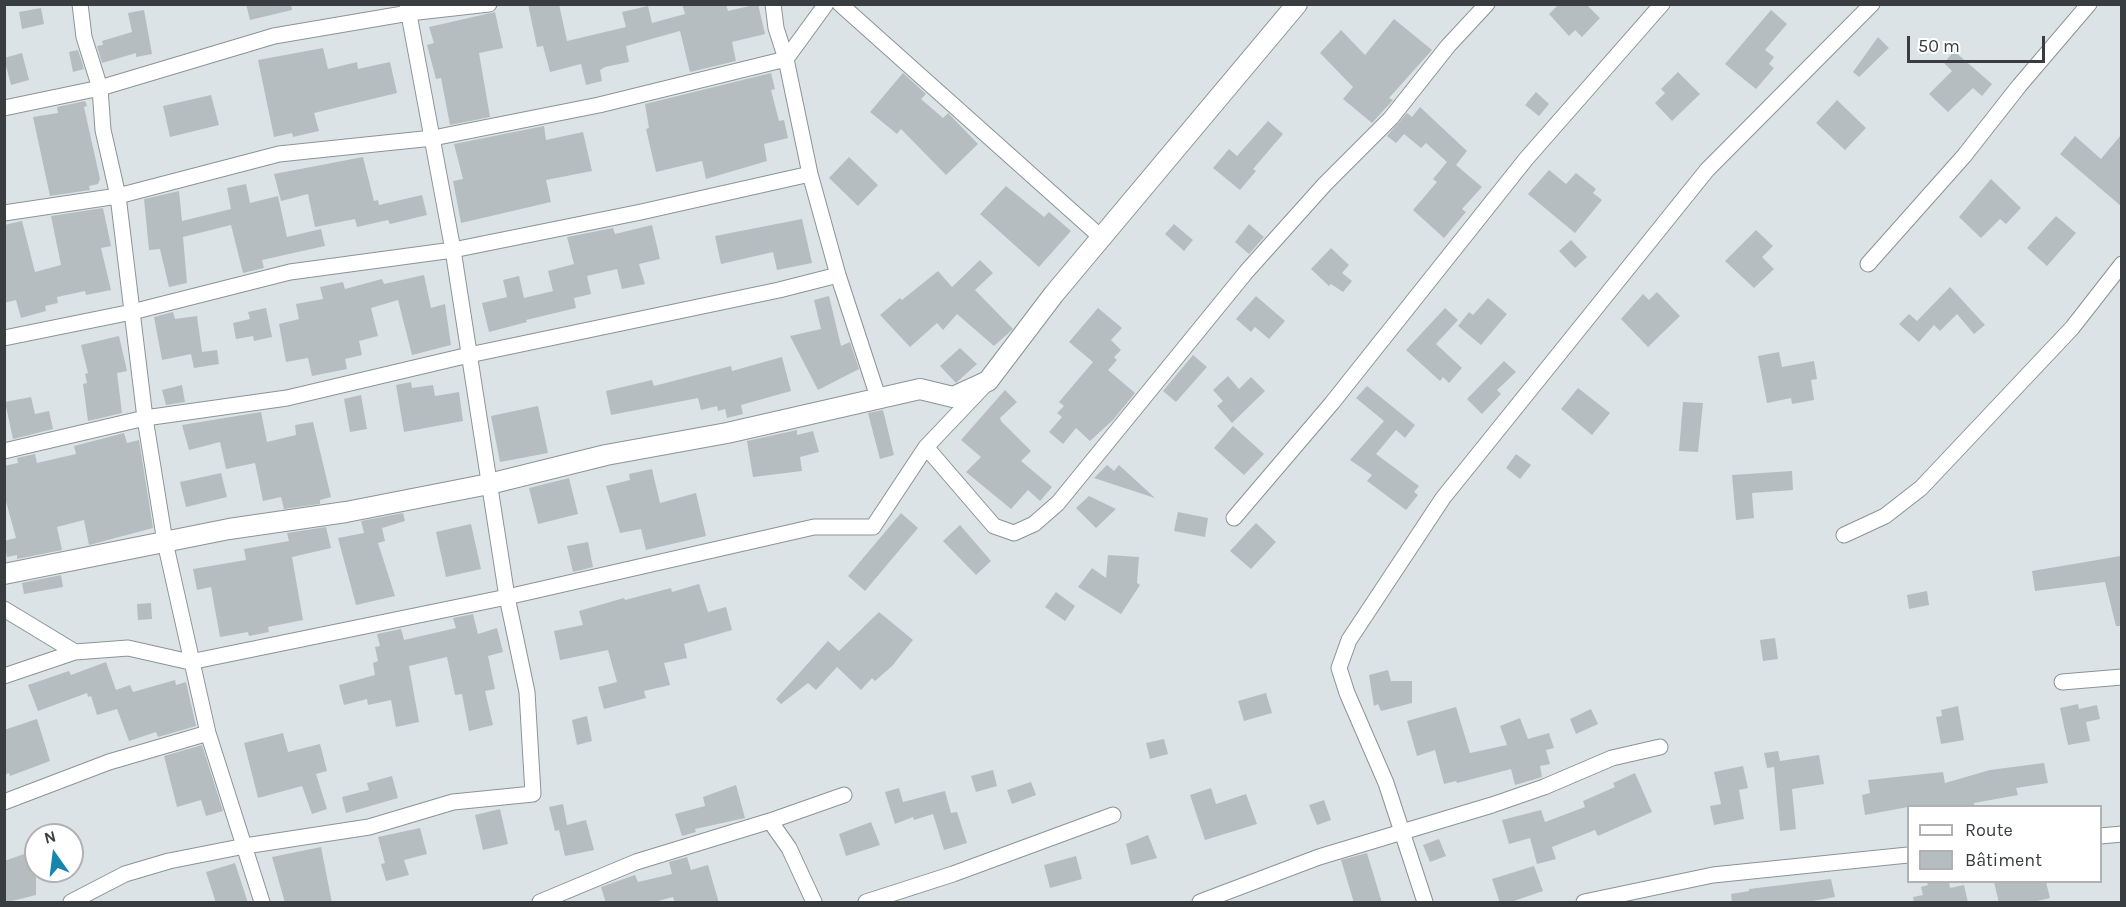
<!DOCTYPE html>
<html>
<head>
<meta charset="utf-8">
<style>
  body { margin:0 }
  #map { position:relative; width:2126px; height:907px; overflow:hidden; background:#dbe3e7; font-family:Karla,sans-serif }
  canvas { display:block }
  .frame { position:absolute; inset:0; border:6px solid #3a3d3f; pointer-events:none }
  .legend { position:absolute; left:1907px; top:805px; width:195px; height:78px; box-sizing:border-box; background:#fff; border:2px solid #b0b1b2; margin:0; padding:8px 10px; list-style:none; font-size:18px; color:#3a3d3f }
  .legend li { display:flex; align-items:center; gap:12px; height:30px }
  .legend b { width:30px; border:2px solid #b0b1b2 }
  .north { position:absolute; left:24px; top:823px; width:60px; height:60px; box-sizing:border-box; background:#fff; border:2px solid #b0b1b2; border-radius:50%; rotate:346deg; font-size:16px; font-weight:700; line-height:24px; text-align:center; color:#3a3d3f }
  .north::after { content:''; display:block; margin:auto; width:21px; height:27px; background:#1885ac; clip-path:polygon(50% 0,100% 100%,50% 72%,0 100%) }
  .scale { position:absolute; left:1907px; top:36px; width:138px; height:27px; box-sizing:border-box; border:3px solid #3a3d3f; border-top:0; padding-left:8px; font-size:18px; line-height:21px; white-space:nowrap; color:#3a3d3f; -webkit-text-stroke:4px #fff; paint-order:stroke }
</style>
</head>
<body>
<div id="map">
<canvas width="2126" height="907"></canvas>
<div class="frame"></div>
<ul class="legend">
<li><b style="height:8px;background:#fff"></b>Route</li>
<li><b style="height:16px;background:#b5bdc1"></b>Bâtiment</li>
</ul>
<div class="north">N</div>
<div class="scale">50 m</div>
</div>
<script>
const context = document.querySelector('canvas').getContext('2d');
context.lineJoin = 'round';
function paint(path, color) { context.fillStyle = color; context.fill(path, 'evenodd'); }
const poly = rows => new Path2D(rows.map(r => 'M' + r).join(''));
function trace(path, color, width, dash) { context.strokeStyle = color; context.lineWidth = width; context.lineCap = dash ? 'butt' : 'round'; context.setLineDash(dash || []); context.stroke(path); }
const building = poly([
  [246,4,291,4,292,10,250,20],
  [528,4,559,4,567,41,626,27,622,12,648,6,652,23,685,14,682,4,726,4,728,11,758,4,765,34,732,42,736,61,690,72,680,31,626,46,629,62,605,67,600,70,602,81,586,85,581,64,550,72,543,46,537,47],
  [1559,4,1586,4,1600,18,1582,37,1575,30,1569,36,1549,14],
  [41,8,44,24,22,29,19,12],
  [144,10,152,54,136,57,136,53,102,63,97,46,103,45,102,41,132,32,128,13],
  [1771,10,1787,24,1765,50,1774,57,1769,64,1774,68,1756,89,1725,64],
  [495,12,503,48,479,53,490,117,450,125,441,78,436,79,427,45,434,43,429,27],
  [1394,19,1432,50,1389,98,1393,100,1372,123,1343,99,1353,87,1320,53,1341,30,1365,55],
  [1878,37,1889,48,1859,77,1853,72],
  [323,48,328,69,357,62,358,69,390,62,397,93,314,113,319,131,293,137,292,133,274,137,258,60],
  [78,50,84,69,73,72,69,52],
  [1954,51,1992,84,1982,96,1973,88,1948,112,1929,94,1952,71,1944,63],
  [22,53,29,80,11,85,4,58],
  [1678,72,1700,94,1672,121,1655,103,1665,93,1661,89],
  [771,73,775,89,771,90,779,121,784,120,788,138,764,144,767,161,706,179,702,161,656,172,646,129,649,128,645,104],
  [903,73,926,94,921,99,943,118,948,113,978,144,946,175,901,129,897,134,870,112],
  [1536,92,1549,104,1539,116,1525,105],
  [211,95,219,125,170,137,163,106],
  [1837,100,1866,128,1845,150,1816,123],
  [85,101,87,106,84,107,100,179,98,184,89,186,90,190,50,196,33,117,58,113,57,107],
  [1420,107,1467,151,1456,165,1482,187,1462,209,1466,212,1444,238,1413,210,1437,182,1433,179,1447,162,1426,143,1421,148,1404,134,1396,143,1387,136,1407,113,1412,117],
  [1268,121,1283,134,1253,169,1256,171,1240,190,1213,168,1229,149,1237,156],
  [544,126,546,140,583,132,592,171,546,180,551,202,461,223,453,181,463,179,454,144],
  [2121,135,2121,206,2060,154,2075,136,2101,159],
  [363,157,374,201,378,200,379,205,422,195,427,215,390,224,388,220,357,227,355,219,315,227,308,194,281,201,274,174],
  [849,157,878,185,858,206,829,178],
  [1549,170,1566,184,1576,173,1596,189,1593,193,1602,200,1575,233,1528,194],
  [1991,179,2021,208,2006,224,2000,219,1981,238,1959,217],
  [246,184,250,203,278,196,287,237,321,229,325,246,262,260,264,268,243,273,231,225,183,237,187,283,169,287,160,249,149,250,144,199,179,191,182,221,231,209,227,188],
  [1006,186,1044,217,1049,212,1071,231,1039,267,980,214],
  [103,208,111,246,101,248,111,290,86,295,85,291,57,297,58,303,45,306,46,311,21,318,16,300,4,303,4,225,22,221,35,272,61,265,51,216],
  [2056,216,2076,233,2047,266,2027,248],
  [802,219,812,263,777,270,773,252,721,264,715,236],
  [1174,224,1193,240,1184,251,1165,234],
  [1249,224,1264,237,1249,254,1235,242],
  [652,225,660,259,639,264,645,284,622,289,617,269,587,276,591,294,574,298,576,308,526,320,527,322,489,332,482,303,507,297,503,280,519,276,524,298,553,291,548,271,574,264,567,237,613,228,615,234],
  [1756,230,1773,246,1762,257,1774,269,1754,288,1725,261],
  [1571,240,1587,257,1575,268,1559,251],
  [1331,248,1349,265,1342,273,1352,281,1343,292,1331,284,1329,286,1311,269],
  [980,260,993,273,975,290,1013,329,994,346,957,314,943,330,937,323,910,347,880,315,900,298,902,300,938,271,952,287],
  [424,275,431,308,445,304,451,345,412,355,398,300,371,308,378,336,359,341,362,355,345,359,347,369,312,376,308,358,286,362,279,324,299,319,296,304,323,299,320,287,343,282,345,289,382,279,384,284],
  [1950,287,1985,325,1974,334,1957,314,1940,331,1934,325,1919,342,1899,324,1909,314,1917,321],
  [1657,292,1680,316,1648,347,1621,319,1643,294,1649,300],
  [829,296,841,346,850,342,859,369,818,390,790,336,821,329,814,300],
  [1256,296,1285,321,1269,339,1255,327,1251,332,1236,319],
  [1488,298,1507,314,1481,345,1458,326,1469,312,1473,315],
  [266,308,272,337,254,341,253,336,236,339,233,323,250,319,248,312],
  [1098,308,1122,328,1111,340,1121,350,1114,357,1117,360,1108,370,1135,393,1113,420,1090,441,1076,428,1063,444,1049,432,1062,417,1057,413,1064,406,1059,402,1093,362,1069,342],
  [1445,308,1458,320,1436,344,1462,368,1449,383,1443,377,1440,381,1406,350],
  [173,312,175,319,197,316,202,352,217,350,219,364,194,368,191,354,162,360,154,317],
  [119,336,127,371,117,373,122,413,88,421,83,384,87,383,85,374,88,373,81,345],
  [960,348,977,364,956,383,940,366],
  [1779,352,1782,367,1814,361,1817,379,1811,380,1814,400,1792,404,1791,398,1767,403,1758,356],
  [1193,355,1207,367,1176,402,1163,391],
  [782,357,791,391,741,405,743,414,727,418,725,409,718,411,717,406,701,410,698,398,611,415,606,391,652,380,654,386,731,366,732,371],
  [1504,361,1516,372,1497,390,1501,394,1482,414,1467,399],
  [1228,376,1239,389,1251,377,1265,391,1232,423,1217,406,1223,401,1213,390],
  [411,382,412,388,433,385,435,396,459,392,463,421,404,432,396,385],
  [182,385,185,402,166,405,162,390],
  [1367,386,1415,425,1405,438,1396,430,1376,454,1419,486,1414,492,1418,495,1406,510,1367,481,1372,475,1350,460,1384,421,1356,398],
  [1578,388,1610,413,1592,435,1561,409],
  [1005,390,1017,402,1000,418,1001,421,1031,451,1021,461,1052,487,1040,501,1028,490,1011,509,966,472,981,457,961,440],
  [361,395,367,429,350,432,344,399],
  [31,397,35,414,49,411,53,429,13,439,5,402],
  [1683,402,1703,403,1698,452,1679,451],
  [538,406,548,453,500,462,491,416],
  [883,410,894,455,880,459,868,413],
  [261,412,267,442,296,435,295,425,313,422,331,497,320,500,320,504,284,509,281,497,263,501,255,463,226,469,220,442,189,450,182,425],
  [1233,426,1264,454,1244,475,1214,448],
  [797,430,797,435,813,431,819,452,800,457,802,471,753,477,747,441],
  [124,433,127,443,139,440,153,528,89,545,84,520,57,527,62,550,17,559,17,555,7,557,4,541,16,538,4,494,4,466,18,463,17,458,35,454,37,463,76,454,74,446],
  [1516,454,1531,465,1520,479,1506,468],
  [1107,465,1114,471,1119,465,1155,498,1094,478],
  [652,469,660,503,696,493,706,536,646,550,641,529,620,533,606,486,630,480,629,474],
  [1792,471,1793,490,1752,493,1754,518,1736,520,1732,475],
  [221,473,227,497,186,507,180,482],
  [569,478,578,514,538,524,529,488],
  [1089,496,1116,509,1096,528,1076,508],
  [1178,512,1208,518,1205,537,1174,531],
  [403,513,405,521,382,528,385,541,378,543,395,596,356,605,338,538,364,533,361,521],
  [901,513,918,528,865,591,848,576],
  [1256,523,1276,542,1251,569,1230,551],
  [471,524,481,569,446,577,436,532],
  [960,525,991,561,976,575,943,541],
  [326,527,331,548,292,557,303,620,268,627,269,632,249,636,248,632,220,637,211,587,197,590,193,569,246,560,244,549,289,541,287,533],
  [588,542,593,567,573,572,567,546],
  [1108,555,1139,557,1137,583,1140,585,1121,614,1078,587,1092,568,1106,578],
  [2121,556,2121,626,2116,626,2105,582,2035,591,2032,571],
  [61,575,63,587,24,594,22,583],
  [699,584,708,612,726,607,732,630,684,644,687,658,664,663,670,685,644,691,646,698,604,709,598,687,617,682,608,650,560,660,554,631,583,625,579,611,624,598,625,600,671,588,672,592],
  [1927,591,1929,605,1909,609,1907,595],
  [1056,592,1075,606,1065,621,1045,607],
  [151,603,152,619,138,620,137,604],
  [879,612,913,640,892,666,875,681,872,678,861,690,837,667,816,690,808,683,781,704,776,699,828,641,839,651],
  [473,614,478,634,497,628,503,652,488,656,495,689,485,691,493,725,469,731,462,694,455,695,447,657,409,666,419,722,396,727,391,700,368,705,367,699,344,705,339,685,375,675,373,663,378,661,375,647,380,646,377,634,401,629,404,640,456,628,453,618],
  [1775,638,1778,659,1763,661,1760,640],
  [106,662,116,690,130,685,133,692,175,680,176,685,186,682,196,726,158,737,156,732,129,741,117,709,97,715,91,696,88,697,87,693,38,711,28,685,69,671,71,675],
  [1388,670,1391,681,1412,681,1412,703,1381,711,1378,704,1374,706,1369,675],
  [1266,693,1272,713,1244,721,1238,701],
  [2078,704,2079,709,2097,705,2100,719,2086,722,2090,741,2068,745,2060,708],
  [1958,706,1964,740,1941,744,1936,717,1942,716,1941,710],
  [1456,707,1470,753,1507,745,1500,726,1520,718,1528,739,1549,733,1554,748,1546,750,1550,764,1540,766,1542,777,1515,785,1511,769,1457,783,1456,781,1444,784,1435,750,1417,756,1407,721],
  [1591,709,1598,724,1576,734,1570,719],
  [587,716,592,741,577,745,572,720],
  [37,719,50,761,10,776,9,773,4,775,4,730],
  [283,733,288,752,320,744,327,771,316,774,327,809,312,814,302,786,258,798,244,743],
  [1164,739,1168,754,1150,759,1146,743],
  [202,745,223,811,206,816,201,800,177,807,164,756],
  [1778,751,1780,761,1819,755,1824,784,1792,789,1796,829,1780,831,1774,767,1767,768,1764,753],
  [2044,763,2048,783,2016,788,2018,795,1974,803,1974,807,1908,807,1865,815,1862,795,1870,793,1868,780,1943,772,1945,783,1990,770],
  [1743,766,1748,788,1739,790,1744,819,1714,825,1710,806,1721,804,1714,772],
  [993,770,997,786,976,792,971,776],
  [1635,773,1652,812,1598,836,1595,830,1552,847,1556,859,1537,864,1530,838,1509,844,1502,820,1541,810,1545,822,1585,807,1583,801,1615,787,1613,783],
  [392,776,398,798,346,813,342,797,369,790,367,783],
  [1031,782,1036,795,1012,804,1007,790],
  [736,785,745,818,695,829,696,832,682,836,675,814,705,806,703,797],
  [899,788,903,802,945,791,951,813,957,812,967,843,944,850,933,814,914,820,913,817,895,824,885,792],
  [1211,788,1216,804,1246,794,1257,824,1205,840,1190,795],
  [1324,800,1331,820,1317,825,1309,805],
  [563,804,567,825,586,820,594,850,565,856,559,830,555,831,549,807],
  [500,809,508,844,483,850,475,815],
  [871,822,880,845,846,856,839,834],
  [420,828,427,854,404,860,409,875,386,881,381,864,385,863,378,837],
  [1148,835,1157,858,1131,865,1126,844],
  [1439,839,1446,856,1430,862,1423,845],
  [321,847,332,903,285,903,272,857],
  [36,850,36,895,4,903,4,861],
  [1367,853,1382,903,1354,903,1341,860],
  [1076,856,1082,879,1050,888,1044,865],
  [687,857,691,870,708,865,719,903,675,903,673,897,650,903,606,903,601,887,635,875,638,882,672,874,669,862],
  [235,863,248,903,216,903,206,872],
  [1534,866,1543,891,1508,903,1500,903,1492,879],
  [1831,879,1835,897,1802,903,1732,903,1731,894,1749,891,1749,889],
  [1927,882,1949,882,1950,888,1964,885,1968,903,1914,903,1913,897,1923,895,1921,887,1928,885],
  [1994,882,2046,882,2050,898,2029,903,1999,903]
]);
const minor = poly([
  [80,4,84,37,100,88,103,130,118,196,145,418,165,542,208,733,262,902],
  [773,4,776,28,786,59,810,174,838,275,879,400],
  [840,4,1103,239],
  [4,108,100,88,274,36,409,13,489,4],
  [4,213,118,196,279,154,433,138,599,105,786,59,826,4],
  [1868,264,1964,156,2019,86,2089,4],
  [4,338,132,312,290,272,453,250,641,212,810,174],
  [926,447,994,526,1014,533,1034,524,1058,503,1247,271,1325,184,1391,118,1448,46,1487,4],
  [4,451,145,418,287,398,469,355,779,290,838,275],
  [1234,518,1332,403,1526,159,1662,4],
  [1844,535,1885,516,1921,488,2072,328,2122,264],
  [4,609,75,652,128,648,190,662,507,597,814,527,873,527,926,447,984,386],
  [4,676,75,652],
  [2062,682,2122,677],
  [4,802,109,762,208,733],
  [770,821,789,848,814,902],
  [2100,836,2122,834],
  [71,902,125,874,169,861,245,846,369,827,453,802,533,794,527,692,507,597,453,250,407,4],
  [540,902,636,862,770,821,844,795],
  [866,902,953,874,1113,815],
  [1200,902,1319,857,1492,805,1544,787,1612,758,1660,747],
  [1425,902,1386,783,1347,693,1339,668,1349,640,1443,498,1707,170,1872,4],
  [1584,902,1713,875,1908,855]
]);
const tertiary = poly([
  [4,574,229,529,346,512,489,484,606,455,727,433,920,389,953,397,988,381,1054,294,1297,4]
]);
paint(building, '#b5bdc1');
trace(minor, '#8c9397', 17);
trace(tertiary, '#8c9397', 22);
trace(minor, '#fff', 15);
trace(tertiary, '#fff', 20);
</script>
</body>
</html>
